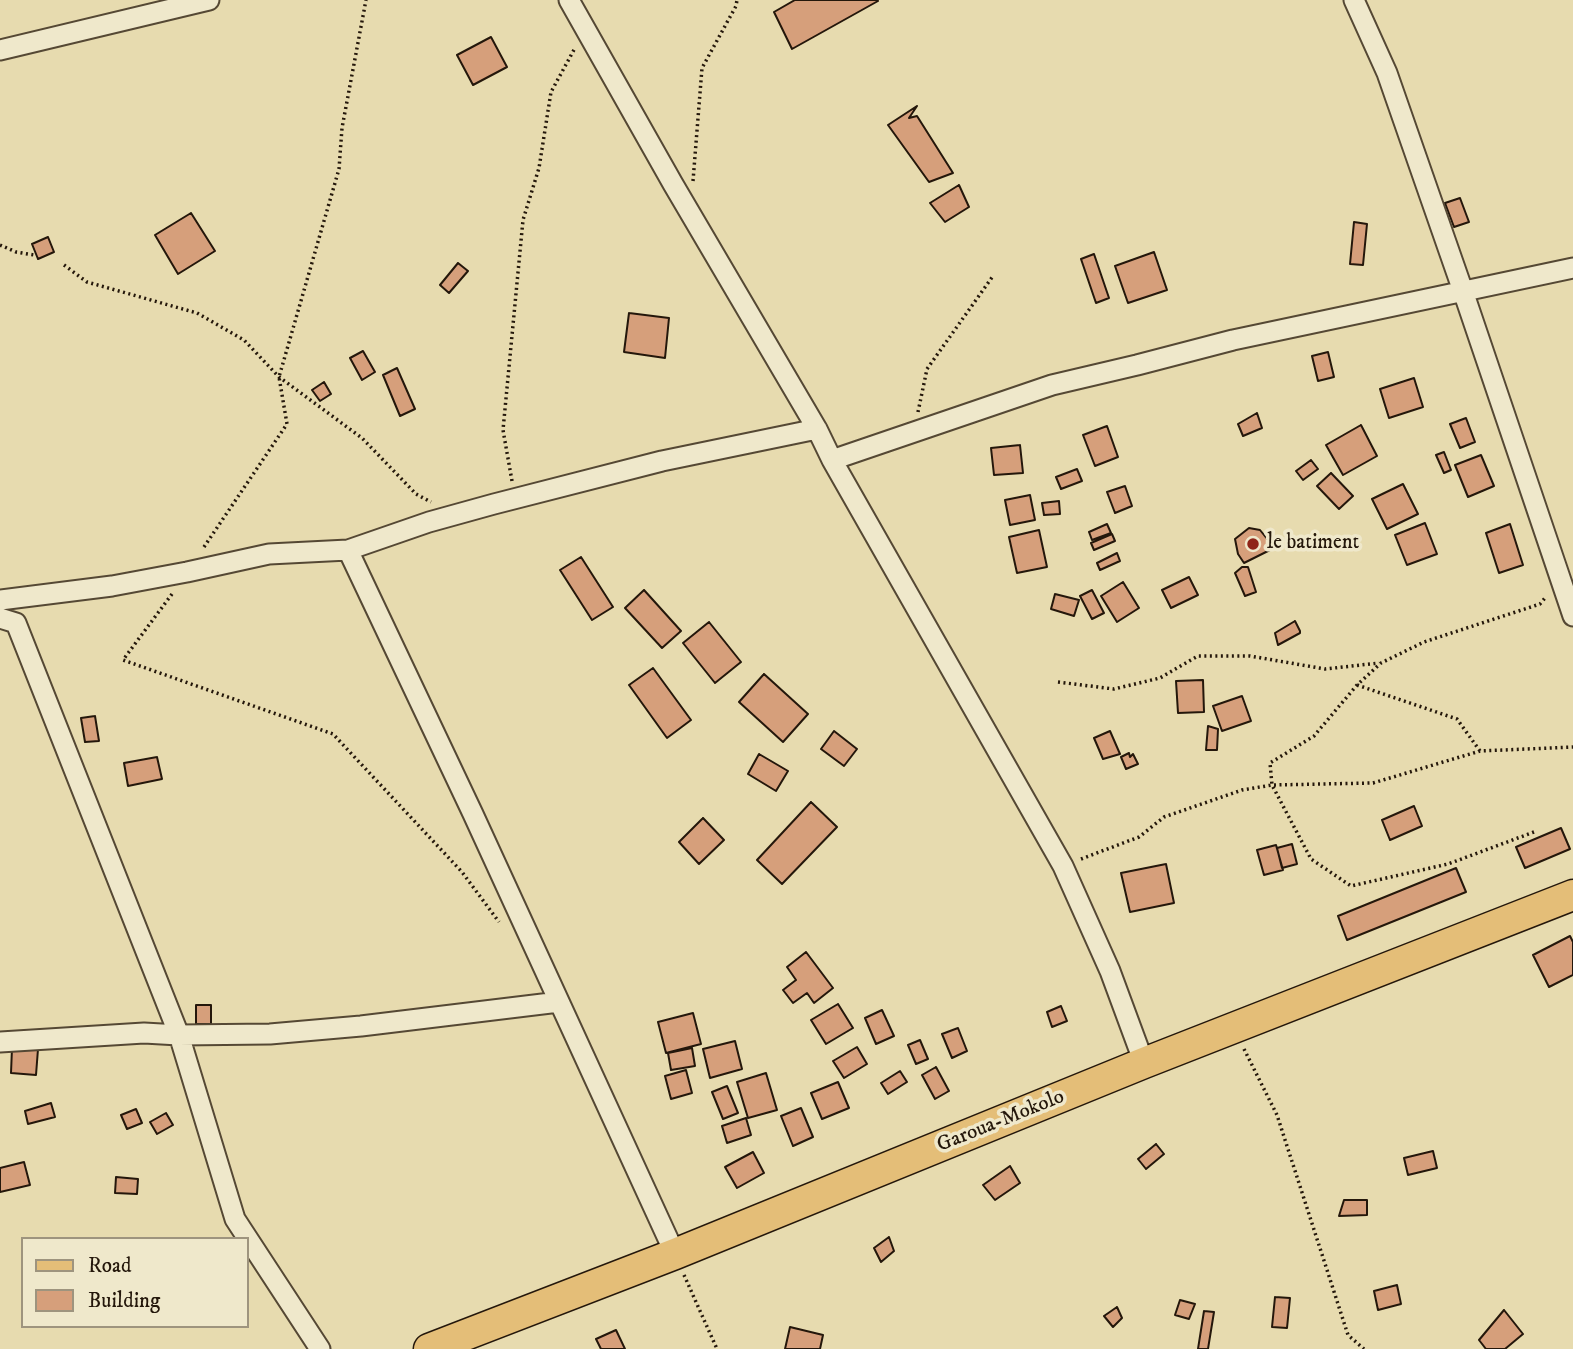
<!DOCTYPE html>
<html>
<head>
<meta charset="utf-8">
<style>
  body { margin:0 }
  #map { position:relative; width:1573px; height:1349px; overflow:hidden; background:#e7dbaf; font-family:"IM FELL DW Pica",serif }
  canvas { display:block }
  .legend { position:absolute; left:21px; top:1237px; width:228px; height:91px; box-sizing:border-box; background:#efe8cb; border:2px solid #9e947e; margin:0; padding:9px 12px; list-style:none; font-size:21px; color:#24170b }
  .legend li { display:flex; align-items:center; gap:14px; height:35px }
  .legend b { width:35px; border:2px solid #9e947e }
</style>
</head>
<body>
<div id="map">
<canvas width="1573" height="1349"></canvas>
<ul class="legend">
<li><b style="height:9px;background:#e4be78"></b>Road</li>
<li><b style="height:19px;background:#d69f7b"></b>Building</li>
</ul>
</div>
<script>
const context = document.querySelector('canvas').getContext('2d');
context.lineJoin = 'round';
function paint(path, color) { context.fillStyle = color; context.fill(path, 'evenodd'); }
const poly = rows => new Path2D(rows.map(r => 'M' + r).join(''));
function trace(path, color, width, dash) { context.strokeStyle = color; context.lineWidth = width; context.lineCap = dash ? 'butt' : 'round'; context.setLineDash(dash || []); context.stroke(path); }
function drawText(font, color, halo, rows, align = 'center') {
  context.font = font + ' "IM FELL DW Pica",serif'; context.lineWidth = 7; context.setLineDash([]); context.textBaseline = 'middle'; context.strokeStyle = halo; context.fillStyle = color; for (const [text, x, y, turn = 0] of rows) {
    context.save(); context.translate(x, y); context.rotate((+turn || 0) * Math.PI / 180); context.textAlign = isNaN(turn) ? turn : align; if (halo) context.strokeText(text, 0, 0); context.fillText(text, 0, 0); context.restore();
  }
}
const building = poly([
  [795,0,877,0,878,1,792,49,774,12,795,0],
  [491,37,507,67,473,85,457,55,491,37],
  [917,106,909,118,917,116,953,173,929,182,888,125,917,106],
  [959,185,969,207,945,222,930,203,959,185],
  [1460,198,1469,222,1454,227,1445,203,1460,198],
  [191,213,215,251,178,274,155,235,191,213],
  [1354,222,1367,224,1363,265,1350,264,1354,222],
  [48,237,54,252,38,259,32,244,48,237],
  [1154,252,1167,290,1128,303,1115,266,1154,252],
  [1094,254,1109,298,1096,303,1081,259,1094,254],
  [458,263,468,271,449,293,440,285,458,263],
  [629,313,669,318,665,358,624,352,629,313],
  [363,351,375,372,362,380,350,358,363,351],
  [1328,352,1334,377,1318,381,1312,356,1328,352],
  [397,368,415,409,400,416,383,375,397,368],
  [1414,378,1423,407,1389,418,1380,389,1414,378],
  [324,382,331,394,320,401,312,390,324,382],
  [1257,413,1262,428,1243,436,1238,424,1257,413],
  [1466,418,1475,442,1460,448,1450,424,1466,418],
  [1361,425,1377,456,1343,475,1326,445,1361,425],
  [1107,426,1118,457,1095,466,1083,435,1107,426],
  [1020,445,1023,473,994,475,991,448,1020,445],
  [1444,452,1451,470,1444,473,1436,455,1444,452],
  [1481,455,1494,486,1468,497,1455,465,1481,455],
  [1311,460,1318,469,1303,480,1296,471,1311,460],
  [1077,469,1082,481,1061,489,1056,477,1077,469],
  [1331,473,1353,496,1339,509,1317,486,1331,473],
  [1403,484,1418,514,1387,529,1372,499,1403,484],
  [1125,486,1132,506,1115,513,1107,492,1125,486],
  [1030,495,1035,520,1010,525,1005,500,1030,495],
  [1059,501,1060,514,1044,515,1042,503,1059,501],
  [1425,523,1437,554,1407,565,1395,535,1425,523],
  [1107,524,1111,533,1092,540,1089,532,1107,524],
  [1510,524,1523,565,1499,573,1486,533,1510,524],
  [1249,528,1260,530,1268,540,1272,549,1244,563,1238,554,1235,539,1249,528],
  [1039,530,1047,567,1017,573,1009,537,1039,530],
  [1112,534,1115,541,1094,550,1091,543,1112,534],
  [1117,553,1120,561,1100,570,1097,563,1117,553],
  [581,557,613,607,592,620,560,570,581,557],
  [1242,567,1248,567,1256,592,1245,596,1235,573,1242,567],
  [1189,577,1198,595,1171,608,1162,590,1189,577],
  [1123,582,1139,608,1117,622,1101,596,1123,582],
  [644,590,681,631,662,648,625,608,644,590],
  [1092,590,1104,613,1092,619,1080,596,1092,590],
  [1055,594,1079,600,1074,616,1051,609,1055,594],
  [1295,621,1300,631,1300,633,1278,645,1275,633,1295,621],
  [709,622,741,662,715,683,683,643,709,622],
  [653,668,691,720,667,738,629,685,653,668],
  [764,674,808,714,783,742,739,702,764,674],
  [1203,680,1204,712,1178,713,1176,681,1203,680],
  [1242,696,1251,721,1222,731,1213,706,1242,696],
  [95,716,99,741,85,742,81,718,95,716],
  [1208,726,1218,729,1217,750,1206,750,1208,726],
  [834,731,857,749,844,766,821,749,834,731],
  [1110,731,1120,754,1103,759,1094,738,1110,731],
  [1129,753,1130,757,1133,754,1138,764,1126,769,1121,757,1129,753],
  [759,754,788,771,776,791,748,774,759,754],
  [157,757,162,779,128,786,124,763,157,757],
  [811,802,837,827,782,884,757,860,811,802],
  [1414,806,1422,826,1390,840,1382,820,1414,806],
  [703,818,724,840,699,864,679,842,703,818],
  [1561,828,1570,849,1525,868,1516,847,1561,828],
  [1292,844,1297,864,1282,868,1277,848,1292,844],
  [1276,845,1283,870,1264,875,1257,850,1276,845],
  [1166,864,1174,903,1130,912,1121,873,1166,864],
  [1456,868,1466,892,1347,940,1338,916,1456,868],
  [1570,936,1573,942,1573,975,1549,987,1533,955,1570,936],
  [806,952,833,988,814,1003,807,993,793,1003,783,990,796,980,787,967,806,952],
  [838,1004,853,1028,826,1044,811,1020,838,1004],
  [196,1005,211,1005,211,1024,196,1024,196,1005],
  [1061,1006,1067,1021,1052,1027,1047,1012,1061,1006],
  [882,1010,894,1036,876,1044,865,1018,882,1010],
  [693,1013,701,1044,666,1053,658,1022,693,1013],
  [958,1028,967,1051,952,1058,942,1034,958,1028],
  [920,1040,928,1059,916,1064,908,1045,920,1040],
  [735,1041,742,1069,710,1078,703,1049,735,1041],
  [857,1047,867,1064,844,1078,833,1061,857,1047],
  [12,1048,38,1049,36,1075,11,1073,12,1048],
  [692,1048,695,1066,671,1070,668,1053,692,1048],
  [936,1067,949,1091,935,1099,922,1075,936,1067],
  [686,1070,692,1093,671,1099,665,1076,686,1070],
  [900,1071,907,1082,888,1094,881,1083,900,1071],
  [766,1073,777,1110,748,1118,737,1082,766,1073],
  [838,1082,849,1108,822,1119,811,1093,838,1082],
  [727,1086,738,1113,723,1119,712,1092,727,1086],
  [51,1103,55,1117,28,1124,25,1111,51,1103],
  [801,1108,813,1137,793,1146,781,1116,801,1108],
  [136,1109,142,1123,127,1129,121,1115,136,1109],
  [166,1113,173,1125,157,1134,150,1122,166,1113],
  [746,1118,751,1135,727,1143,722,1126,746,1118],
  [1156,1144,1164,1154,1146,1169,1138,1159,1156,1144],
  [1433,1151,1437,1168,1408,1175,1404,1158,1433,1151],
  [753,1152,764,1173,737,1188,725,1167,753,1152],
  [24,1162,30,1185,0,1192,0,1168,24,1162],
  [1010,1166,1020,1183,995,1200,983,1185,1010,1166],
  [116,1177,138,1179,137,1194,115,1193,116,1177],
  [1344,1200,1367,1200,1367,1215,1339,1216,1344,1200],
  [889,1237,894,1251,881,1262,874,1248,889,1237],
  [1397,1285,1401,1304,1378,1310,1374,1291,1397,1285],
  [1275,1297,1290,1298,1287,1328,1272,1327,1275,1297],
  [1180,1300,1195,1304,1189,1319,1175,1315,1180,1300],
  [1117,1307,1122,1318,1113,1327,1104,1316,1117,1307],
  [1504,1310,1523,1334,1505,1349,1486,1349,1479,1340,1504,1310],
  [1204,1311,1214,1312,1208,1349,1198,1349,1204,1311],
  [790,1327,823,1335,820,1349,785,1349,790,1327],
  [616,1330,625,1349,601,1349,596,1339,616,1330]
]);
const path = poly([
  [693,181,702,68,736,6,737,0],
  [0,245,16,252,34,255],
  [64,265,87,282,197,313,244,340,279,377,362,438,416,494,431,502],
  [918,412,927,369,993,276],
  [512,481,503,430,523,220,539,168,551,92,575,48],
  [204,547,287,424,279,377,339,169,342,128,366,0],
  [172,594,123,660,333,734,462,872,499,922],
  [1058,682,1114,689,1160,678,1198,656,1250,656,1325,669,1379,663],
  [1357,685,1457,719,1480,751],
  [1534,832,1448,864,1351,886,1311,859,1272,785,1270,763,1314,736,1357,685,1381,663,1424,642,1540,604,1545,598],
  [1081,859,1139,837,1164,817,1242,790,1272,785,1373,783,1480,751,1573,747],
  [1244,1049,1277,1115,1348,1335,1364,1349],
  [684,1275,717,1349]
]);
const minor = poly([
  [569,0,673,184,817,429,832,460,1063,866,1110,971,1144,1063],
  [1354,0,1387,73,1463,291,1573,616],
  [0,50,209,0],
  [832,460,1052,385,1137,365,1233,340,1573,268],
  [348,550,473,814,675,1254],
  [0,600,112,586,187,572,269,554,348,550,429,522,494,504,662,461,817,429],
  [0,618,16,623,179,1035,235,1219,320,1349],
  [0,1042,144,1033,179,1035,270,1034,361,1026,559,1002]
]);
const primary = poly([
  [429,1349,675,1254,1144,1063,1573,895]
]);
const markers = [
  [1253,544,7,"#8f2418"]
];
const poiNames = [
  ["le batiment",1267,544]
];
const streetNames = [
  ["Garoua-Mokolo",1001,1122,-22]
];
paint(building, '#d69f7b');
trace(building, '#24170b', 2);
trace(minor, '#554834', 23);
trace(primary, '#24170b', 33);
trace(path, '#24170b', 3.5, [2, 3.5]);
trace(minor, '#efe8cb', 19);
trace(primary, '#e4be78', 30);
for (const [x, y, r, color] of markers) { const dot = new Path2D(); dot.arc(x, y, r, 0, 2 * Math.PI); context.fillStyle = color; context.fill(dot); trace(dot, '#efe8cb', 2.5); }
drawText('21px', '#24170b', '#efe8cb', poiNames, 'left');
drawText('21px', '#24170b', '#efe8cb', streetNames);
</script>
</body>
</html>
